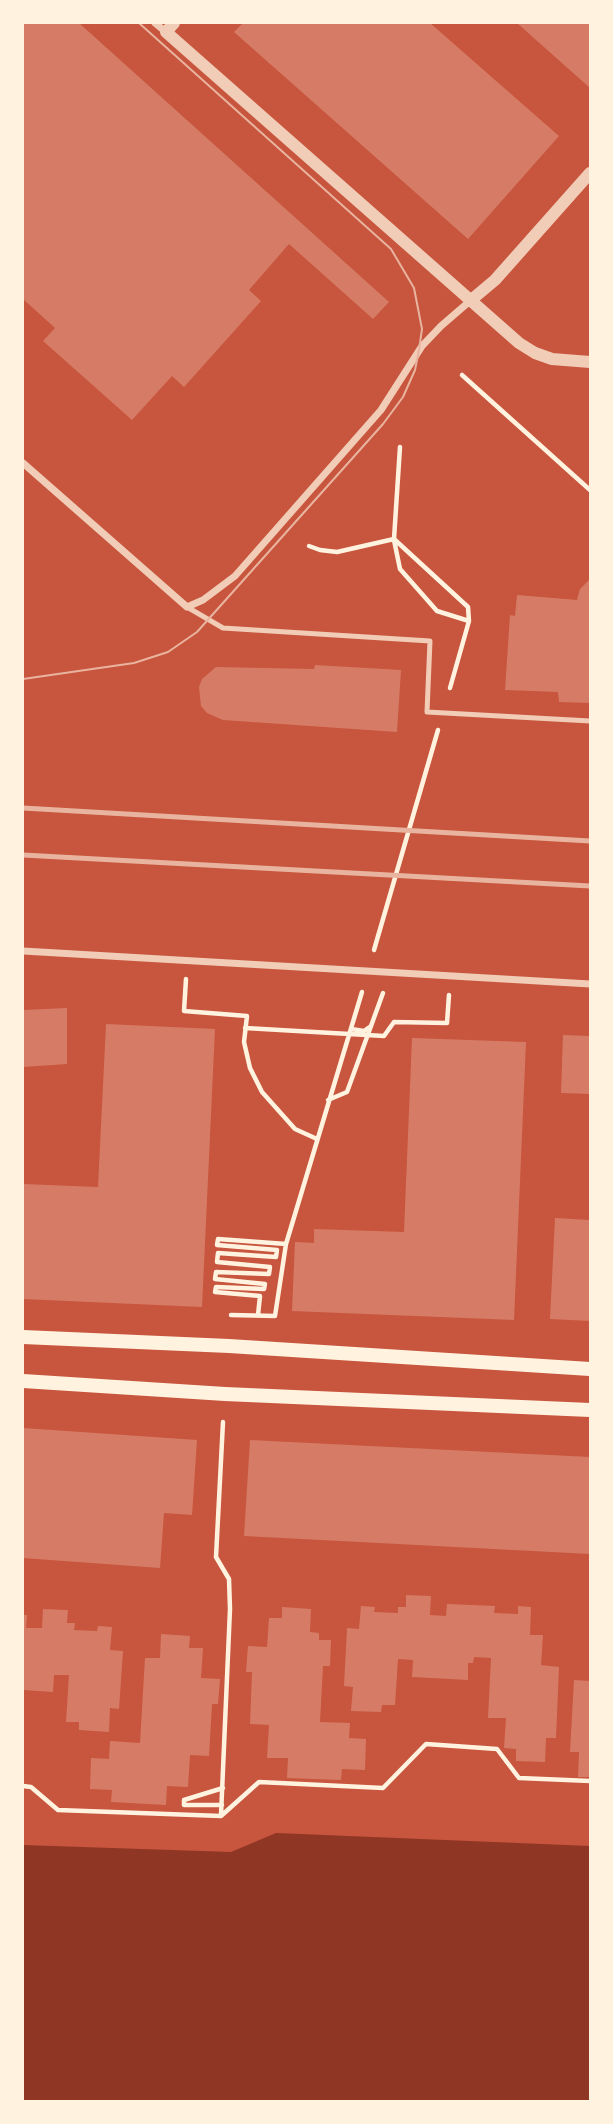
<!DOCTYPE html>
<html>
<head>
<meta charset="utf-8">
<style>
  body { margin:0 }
  #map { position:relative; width:613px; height:2124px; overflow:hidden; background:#c8553d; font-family:"Alegreya Sans",sans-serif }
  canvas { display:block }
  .frame { position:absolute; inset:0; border:24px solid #fff3e0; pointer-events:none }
</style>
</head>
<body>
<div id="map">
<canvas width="613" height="2124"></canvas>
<div class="frame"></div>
</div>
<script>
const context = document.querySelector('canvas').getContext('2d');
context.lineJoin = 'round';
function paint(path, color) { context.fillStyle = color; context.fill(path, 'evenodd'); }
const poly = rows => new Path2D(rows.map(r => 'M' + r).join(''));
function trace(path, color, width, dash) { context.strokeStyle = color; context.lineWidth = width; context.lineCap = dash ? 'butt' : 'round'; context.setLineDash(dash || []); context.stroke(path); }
const water = poly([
  [276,1833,590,1846,590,2101,23,2101,23,1845,231,1852]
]);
const building = poly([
  [23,23,79,23,389,302,373,319,289,244,249,290,261,301,184,387,172,376,132,420,43,341,55,328,23,299],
  [243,23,430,23,559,136,468,239,234,32],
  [517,23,590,23,590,88],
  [590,579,590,703,559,702,558,692,505,690,510,615,515,616,517,595,577,600,580,589],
  [315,665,401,670,397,732,223,720,207,713,201,706,199,687,202,679,216,667,314,669],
  [67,1008,67,1064,23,1067,23,1010],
  [106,1024,215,1029,202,1307,23,1299,23,1184,98,1187],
  [563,1035,590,1036,590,1094,561,1093],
  [412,1038,526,1042,514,1320,292,1311,295,1242,314,1243,314,1229,404,1232],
  [555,1218,590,1220,590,1321,550,1319],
  [23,1428,197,1440,192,1515,164,1513,160,1568,23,1558],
  [250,1440,590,1457,590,1554,244,1536],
  [406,1595,431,1596,430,1615,446,1616,447,1604,495,1606,494,1613,518,1614,518,1606,531,1607,530,1635,543,1635,541,1665,559,1667,556,1738,546,1738,545,1762,516,1761,516,1749,504,1748,506,1718,488,1718,491,1658,474,1657,473,1663,468,1663,468,1680,412,1677,413,1660,398,1659,395,1705,382,1705,381,1712,351,1711,353,1687,344,1686,347,1628,359,1629,361,1606,375,1607,374,1612,398,1613,398,1607,406,1607],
  [282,1607,311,1609,310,1632,319,1633,319,1640,331,1640,330,1666,323,1666,320,1722,350,1723,349,1738,366,1739,365,1770,342,1769,341,1780,287,1778,288,1758,267,1758,269,1725,250,1724,252,1672,246,1672,248,1646,267,1647,269,1618,282,1618],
  [43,1609,68,1610,67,1623,75,1623,74,1630,97,1631,98,1626,112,1627,110,1650,123,1651,119,1709,110,1708,109,1732,79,1730,79,1722,66,1722,69,1675,54,1675,53,1692,23,1690,23,1615,27,1615,26,1628,42,1628],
  [161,1634,190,1636,189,1648,203,1648,201,1678,220,1679,218,1704,212,1704,209,1756,190,1755,188,1787,167,1786,166,1805,111,1802,112,1790,90,1789,91,1758,109,1759,110,1741,140,1743,145,1658,160,1658],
  [574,1680,590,1681,590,1777,578,1777,579,1752,570,1752]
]);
const path = poly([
  [462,375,590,490],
  [394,539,468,607,469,621,450,688],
  [394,540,400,569,437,611,469,621],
  [309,546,320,550,337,552,394,539,400,447],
  [374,950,438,730],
  [186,979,184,1011,247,1016,244,1042,250,1068,262,1092,295,1129,317,1139],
  [245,1028,384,1036,394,1022,447,1023,449,995],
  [351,1029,364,1031,371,1026],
  [328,1100,347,1092,383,993],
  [231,1315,275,1316,286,1244,362,992],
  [258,1315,260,1296,215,1292,216,1287,264,1289,265,1284,215,1279,216,1272,269,1274,270,1267,217,1262,218,1253,276,1257,277,1250,217,1245,218,1239,286,1244],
  [23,1786,31,1787,58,1810,221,1816,259,1782,383,1788,426,1744,497,1749,519,1778,590,1781],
  [184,1805,184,1800,223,1788],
  [184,1805,222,1805],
  [221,1815,230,1609,229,1579,216,1557,223,1422]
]);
const service = poly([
  [187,607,223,628,430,641,427,712,590,721]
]);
const minor = poly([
  [155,23,166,32],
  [23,463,187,607,203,600,235,576,381,410,422,346,441,326,470,301],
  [23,951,590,984]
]);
const tertiary = poly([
  [174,23,166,32,519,343,535,353,552,359,590,362],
  [470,301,495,280,590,173]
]);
const secondary = poly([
  [23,1337,229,1346,590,1369],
  [23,1381,225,1394,590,1410]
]);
const tram = poly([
  [23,679,134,663,168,652,197,632,383,424,403,397,415,370,419,350,422,329,414,288,391,249,139,23]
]);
const rail = poly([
  [23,808,590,841],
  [23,855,590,886]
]);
paint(water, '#8f3625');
paint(building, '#d67c66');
trace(path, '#fff3e0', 4.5);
trace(service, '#f1ccb7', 5);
trace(minor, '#f1ccb7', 7);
trace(tertiary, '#f1ccb7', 12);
trace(secondary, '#fff3e0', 14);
trace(tram, '#e9b49f', 2);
trace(rail, '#e9b49f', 5);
</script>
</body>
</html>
